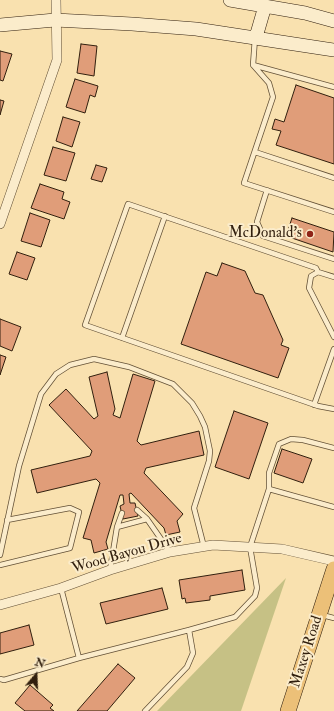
<!DOCTYPE html>
<html>
<head>
<meta charset="utf-8">
<style>
  body { margin:0 }
  #map { position:relative; width:334px; height:711px; overflow:hidden; background:#f9e1af; font-family:"IM FELL Double Pica",serif }
  canvas { display:block }
  .north { position:absolute; left:16px; top:655px; width:40px; height:40px; -webkit-text-stroke:3px #fbeccb; paint-order:stroke; rotate:19deg; font-size:11px; font-weight:700; line-height:16px; text-align:center; color:#311f0e }
  .north::after { content:''; display:block; margin:auto; width:14px; height:18px; background:#311f0e; clip-path:polygon(50% 0,100% 100%,50% 72%,0 100%) }
</style>
</head>
<body>
<div id="map">
<canvas width="334" height="711"></canvas>
<div class="north">N</div>
</div>
<script>
const context = document.querySelector('canvas').getContext('2d');
context.lineJoin = 'round';
function paint(path, color) { context.fillStyle = color; context.fill(path, 'evenodd'); }
const poly = rows => new Path2D(rows.map(r => 'M' + r).join(''));
function trace(path, color, width, dash) { context.strokeStyle = color; context.lineWidth = width; context.lineCap = dash ? 'butt' : 'round'; context.setLineDash(dash || []); context.stroke(path); }
function drawText(font, color, halo, rows, align = 'center') {
  context.font = font + ' "IM FELL Double Pica",serif'; context.lineWidth = 4; context.setLineDash([]); context.textBaseline = 'middle'; context.strokeStyle = halo; context.fillStyle = color; for (const [text, x, y, turn = 0] of rows) {
    context.save(); context.translate(x, y); context.rotate((+turn || 0) * Math.PI / 180); context.textAlign = isNaN(turn) ? turn : align; if (halo) context.strokeText(text, 0, 0); context.fillText(text, 0, 0); context.restore();
  }
}
const green = poly([
  [286,578,241,711,157,711]
]);
const building = poly([
  [81,44,97,46,94,76,77,73,81,44],
  [0,51,12,54,3,81,0,80,0,51],
  [75,79,98,86,95,97,90,95,85,113,66,107,75,79],
  [296,85,334,98,334,164,276,145,281,131,272,129,275,119,284,122,296,85],
  [0,100,4,101,0,115,0,100],
  [63,117,80,122,72,147,56,141,63,117],
  [53,147,75,153,66,181,44,175,53,147],
  [96,165,107,168,102,182,91,179,96,165],
  [40,184,64,192,62,199,70,202,64,219,31,208,40,184],
  [30,213,50,220,41,247,21,241,30,213],
  [292,218,334,232,333,252,286,236,292,218],
  [17,252,35,258,27,280,9,274,17,252],
  [222,263,245,271,255,293,263,295,283,340,281,345,289,348,278,378,181,344,206,272,217,276,222,263],
  [0,319,21,327,12,351,0,346,0,319],
  [0,355,6,357,0,375,0,355],
  [107,372,115,409,113,415,120,418,133,374,155,381,137,441,141,445,199,431,204,455,146,468,144,473,183,514,177,521,180,532,166,535,164,528,131,493,129,494,130,503,135,503,138,516,123,519,120,506,124,504,123,495,120,495,106,542,108,549,94,553,91,540,83,538,100,483,96,479,37,493,31,470,90,456,92,451,49,405,66,389,94,419,98,416,89,377,107,372],
  [234,411,268,423,249,479,215,467,234,411],
  [282,449,312,459,303,483,274,473,282,449],
  [242,570,245,590,210,596,210,600,186,603,185,598,182,599,179,580,242,570],
  [162,588,168,609,106,624,100,603,162,588],
  [29,625,34,645,0,654,0,633,29,625],
  [118,664,135,678,107,711,77,711,118,664],
  [30,685,53,705,50,708,54,711,25,711,15,703,30,685]
]);
const lane = poly([
  [255,38,253,65,269,83,273,97,244,183,334,212],
  [253,65,334,87],
  [255,152,334,178],
  [267,190,257,222,263,236,334,259],
  [318,272,311,276,309,288,334,337],
  [334,277,318,272,316,268,128,204,85,325,318,406,334,409],
  [122,338,165,216],
  [314,405,334,349],
  [269,489,269,473,279,444,291,439,303,440,334,448],
  [137,510,147,519],
  [117,527,122,513],
  [0,555,19,466,41,394,56,374,70,365,94,359,129,367,173,384,192,403,200,416,205,427,210,451,209,461,194,508,204,547],
  [0,565,70,548,79,512,70,508,7,520],
  [110,570,117,527,147,519,170,552],
  [322,615,334,618],
  [79,658,189,630],
  [0,679,4,680,79,658,61,588],
  [145,711,187,667,193,653,189,630,235,617,255,596,257,588,250,547,269,489,334,507]
]);
const street = poly([
  [0,224,57,60,56,0],
  [0,605,61,588,110,570,170,552,213,545,282,549,334,561]
]);
const secondary = poly([
  [230,0,305,13,334,21],
  [0,25,55,20,132,24,196,29,334,50],
  [256,37,265,6]
]);
const primary = poly([
  [288,711,334,569]
]);
const markers = [
  [310,234,4,"#8f2418"]
];
const poiNames = [
  ["McDonald's",302,234]
];
const streetNames = [
  ["Wood Bayou Drive",127,554,-16],
  ["Maxey Road",307,652,-72]
];
paint(green, '#c6c185');
paint(building, '#e09d79');
trace(building, '#311f0e', 1);
trace(lane, '#635036', 6);
trace(street, '#635036', 10);
trace(secondary, '#311f0e', 14);
trace(primary, '#311f0e', 16);
trace(lane, '#fbeccb', 4.5);
trace(street, '#fbeccb', 9);
trace(secondary, '#fbeccb', 13);
trace(primary, '#ecc078', 15);
for (const [x, y, r, color] of markers) { const dot = new Path2D(); dot.arc(x, y, r, 0, 2 * Math.PI); context.fillStyle = color; context.fill(dot); trace(dot, '#fbeccb', 1.5); }
drawText('15px', '#311f0e', '#fbeccb', poiNames, 'right');
drawText('15px', '#311f0e', '#fbeccb', streetNames);
</script>
</body>
</html>
